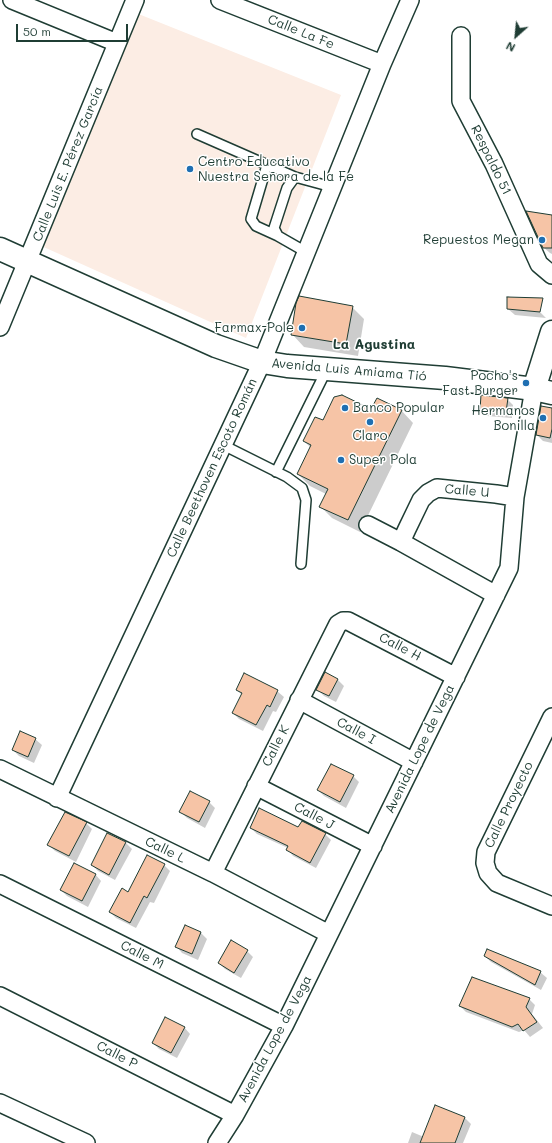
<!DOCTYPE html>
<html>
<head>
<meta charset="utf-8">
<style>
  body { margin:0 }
  #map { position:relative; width:552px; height:1143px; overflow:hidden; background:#fff; font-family:Mali,sans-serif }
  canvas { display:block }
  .north { position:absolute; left:496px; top:16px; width:40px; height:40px; -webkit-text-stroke:3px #fff; paint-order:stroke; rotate:207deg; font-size:11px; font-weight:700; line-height:16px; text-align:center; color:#1f3d34 }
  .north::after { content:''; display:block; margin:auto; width:14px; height:18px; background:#1f3d34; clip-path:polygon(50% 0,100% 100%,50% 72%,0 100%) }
  .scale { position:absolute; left:16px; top:24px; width:112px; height:18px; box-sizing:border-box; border:2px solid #1f3d34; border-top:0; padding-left:5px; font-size:12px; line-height:14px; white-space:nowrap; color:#1f3d34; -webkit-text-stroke:3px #fff; paint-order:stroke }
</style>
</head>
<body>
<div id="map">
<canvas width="552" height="1143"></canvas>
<div class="north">N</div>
<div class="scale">50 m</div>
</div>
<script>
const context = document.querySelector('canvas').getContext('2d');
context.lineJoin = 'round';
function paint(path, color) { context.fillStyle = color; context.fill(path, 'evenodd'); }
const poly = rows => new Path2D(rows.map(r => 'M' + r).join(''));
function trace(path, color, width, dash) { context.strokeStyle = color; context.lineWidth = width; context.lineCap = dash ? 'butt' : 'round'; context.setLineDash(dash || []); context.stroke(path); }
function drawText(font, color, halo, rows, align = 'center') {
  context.font = font + ' Mali,sans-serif'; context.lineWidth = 3; context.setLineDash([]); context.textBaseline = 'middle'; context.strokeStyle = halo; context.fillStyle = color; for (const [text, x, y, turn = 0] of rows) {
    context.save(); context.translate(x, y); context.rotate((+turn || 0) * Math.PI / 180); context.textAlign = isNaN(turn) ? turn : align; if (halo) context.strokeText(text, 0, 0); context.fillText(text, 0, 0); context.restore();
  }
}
const built = poly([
  [131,11,341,95,246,338,37,244]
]);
const shadow = poly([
  [552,216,552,254,550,253,543,247],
  [508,296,540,312,546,318,515,315,508,309],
  [352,307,364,319,358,356,304,347,292,334],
  [507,399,513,405,512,418,487,416,481,409],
  [552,409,552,443,543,441,537,435],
  [371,410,401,410,413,423,360,532,332,518,320,506,326,494,310,486,298,474,311,448,304,441,323,422],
  [325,674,338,680,344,686,336,702,324,696,317,689],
  [244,675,277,691,284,697,276,712,273,711,263,731,239,719,233,713,242,695,237,690],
  [35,739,42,745,34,763,19,756,13,750],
  [353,776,359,782,346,808,324,796,318,790],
  [209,802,215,808,205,828,187,818,181,812],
  [86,823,92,829,76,862,55,851,49,845],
  [251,828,298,828,325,834,331,840,316,868,293,856,287,849,288,848,257,834],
  [125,842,132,849,115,880,98,871,92,865],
  [164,865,170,871,154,903,150,902,136,928,116,918,110,912,129,893],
  [95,874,101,881,88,907,67,896,61,890],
  [186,926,201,933,207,939,198,960,182,953,176,946],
  [247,951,253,957,241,978,225,969,219,963],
  [485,956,540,972,547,978,541,990,491,962],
  [529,999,535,1005,532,1014,543,1028,530,1037,524,1030,519,1032,466,1012,460,1006],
  [184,1027,190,1034,177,1058,159,1049,153,1043],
  [465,1118,471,1124,463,1143,408,1143,412,1132,424,1137]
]);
const building = poly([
  [526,211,552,215,552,248,543,248,526,211],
  [299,296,353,306,346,344,291,335,296,303,299,296],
  [507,297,543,298,540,312,507,309,507,297],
  [342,395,371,409,377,398,402,410,348,520,319,507,328,489,297,474,311,445,303,441,315,417,323,420,334,397,342,395],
  [481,395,508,398,506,412,480,410,481,395],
  [541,406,552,408,552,429,550,438,536,435,541,406],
  [325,672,338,679,329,696,316,690,325,672],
  [244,673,278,690,270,707,267,705,256,725,232,713,242,693,236,690,244,673],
  [20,731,36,738,28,757,12,750,20,731],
  [331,764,354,775,340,802,317,790,331,764],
  [190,791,210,801,199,822,179,812,190,791],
  [259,808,298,827,302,821,326,833,310,863,286,850,288,846,250,828,259,808],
  [65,812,87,822,69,856,47,845,65,812],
  [107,833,126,842,109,875,91,865,107,833],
  [147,855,165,864,147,898,144,896,130,923,109,912,122,888,128,892,147,855],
  [74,863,96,874,82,901,60,890,74,863],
  [185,925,201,932,192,954,175,947,185,925],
  [231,940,248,950,234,973,218,963,231,940],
  [487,949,541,971,535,985,484,956,487,949],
  [472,977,530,998,526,1007,537,1022,523,1031,518,1024,512,1027,459,1006,472,977],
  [165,1017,185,1027,171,1053,152,1043,165,1017],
  [435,1105,465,1117,455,1143,420,1143,435,1105]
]);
const lane = poly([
  [197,134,295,177],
  [267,165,251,219,256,226,278,236],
  [306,252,278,236,274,228,287,188,295,177,332,187],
  [223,445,287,477,302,488,306,500,301,564],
  [276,472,327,369]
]);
const street = poly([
  [12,0,117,43],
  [220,0,382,64],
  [461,36,461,101,494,164,539,264,552,275],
  [0,327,135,0],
  [368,525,401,542,496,595],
  [401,542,407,529,421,500,428,493,437,488,496,494,515,497],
  [299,700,414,762],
  [552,717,486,852,485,863,488,873,497,883,552,906],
  [0,769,213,873,329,934],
  [256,786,373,846],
  [57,798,262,362,382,64,410,0],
  [213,873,338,624,343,621,348,621,456,677],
  [0,884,284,1026],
  [0,996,235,1115],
  [0,1103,86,1143],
  [217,1143,235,1115,284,1026,509,568,515,497,534,389]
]);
const secondary = poly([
  [0,249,216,346,262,362,287,366,445,378,534,389,552,393],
  [534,389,552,332]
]);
const markers = [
  [190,169,4,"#1f6fb2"],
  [542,240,4,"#1f6fb2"],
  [302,328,4,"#1f6fb2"],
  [526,383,4,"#1f6fb2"],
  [345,408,4,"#1f6fb2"],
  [543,418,4,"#1f6fb2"],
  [370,422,4,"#1f6fb2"],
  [341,460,4,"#1f6fb2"]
];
const streetNames = [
  ["Calle La Fe",301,32,22],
  ["Respaldo 51",491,160,64],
  ["Calle Luis E. Pérez García",68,164,-68],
  ["Avenida Luis Amiama Tió",349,370,5],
  ["Calle Beethoven Escoto Román",212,468,-65],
  ["Calle U",467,491,5],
  ["Calle H",400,647,28],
  ["Calle I",356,731,28],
  ["Calle K",276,746,-63],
  ["Avenida Lope de Vega",420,749,-64],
  ["Calle Proyecto",509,805,-64],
  ["Calle J",314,816,28],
  ["Calle L",165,850,26],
  ["Calle M",142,955,27],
  ["Avenida Lope de Vega",275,1039,-62],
  ["Calle P",117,1055,27]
];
const poiNames = [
  ["Centro Educativo",198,162,"left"],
  ["Nuestra Señora de la Fe",198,177,"left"],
  ["Repuestos Megan",534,240],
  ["Farmax-Pole",294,328],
  ["Pocho's",518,376],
  ["Fast Burger",518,391],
  ["Banco Popular",353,408,"left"],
  ["Hermanos",535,411],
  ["Bonilla",535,426],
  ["Claro",370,436,"center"],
  ["Super Pola",349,460,"left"]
];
const neighbourhoodNames = [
  ["La Agustina",374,345]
];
paint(built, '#fcede4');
paint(shadow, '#0003');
paint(building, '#f6c4a6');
trace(building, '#1f3d34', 1);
trace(lane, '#1f3d34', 12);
trace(street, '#1f3d34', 20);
trace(secondary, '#1f3d34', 25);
trace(lane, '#fff', 9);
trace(street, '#fff', 17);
trace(secondary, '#fff', 22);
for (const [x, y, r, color] of markers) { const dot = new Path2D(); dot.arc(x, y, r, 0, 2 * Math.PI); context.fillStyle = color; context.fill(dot); trace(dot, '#fff', 1.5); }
drawText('13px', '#1f3d34', '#fff', streetNames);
drawText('13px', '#1f3d34', '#fff', poiNames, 'right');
drawText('bold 14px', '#1f3d34', '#fff', neighbourhoodNames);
</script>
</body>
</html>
